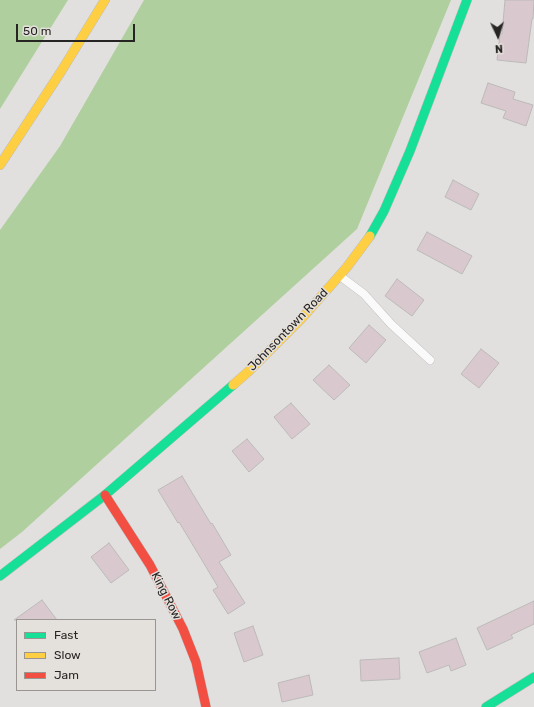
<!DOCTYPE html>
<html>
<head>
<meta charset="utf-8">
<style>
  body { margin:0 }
  #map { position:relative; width:534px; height:707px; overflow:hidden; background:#e2e0de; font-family:Rubik,sans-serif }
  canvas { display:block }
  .legend { position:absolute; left:16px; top:619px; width:140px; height:72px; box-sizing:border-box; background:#e4e0dc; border:1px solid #989592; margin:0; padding:5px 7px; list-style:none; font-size:12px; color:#272524 }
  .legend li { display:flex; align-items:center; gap:8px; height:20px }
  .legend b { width:20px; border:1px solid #989592 }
  .north { position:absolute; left:478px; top:16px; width:40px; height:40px; -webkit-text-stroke:3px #e4e0dc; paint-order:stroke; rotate:176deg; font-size:11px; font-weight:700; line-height:16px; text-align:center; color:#272524 }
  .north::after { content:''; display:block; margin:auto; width:14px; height:18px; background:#272524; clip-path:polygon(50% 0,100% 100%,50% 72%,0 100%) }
  .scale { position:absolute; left:16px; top:24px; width:119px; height:18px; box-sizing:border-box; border:2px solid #272524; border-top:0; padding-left:5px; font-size:12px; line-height:14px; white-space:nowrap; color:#272524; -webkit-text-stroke:3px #e4e0dc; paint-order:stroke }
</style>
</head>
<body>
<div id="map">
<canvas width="534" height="707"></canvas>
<ul class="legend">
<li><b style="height:5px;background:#16e098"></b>Fast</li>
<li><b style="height:5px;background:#ffcf43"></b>Slow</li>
<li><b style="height:5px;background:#f24e42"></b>Jam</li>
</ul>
<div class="north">N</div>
<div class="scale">50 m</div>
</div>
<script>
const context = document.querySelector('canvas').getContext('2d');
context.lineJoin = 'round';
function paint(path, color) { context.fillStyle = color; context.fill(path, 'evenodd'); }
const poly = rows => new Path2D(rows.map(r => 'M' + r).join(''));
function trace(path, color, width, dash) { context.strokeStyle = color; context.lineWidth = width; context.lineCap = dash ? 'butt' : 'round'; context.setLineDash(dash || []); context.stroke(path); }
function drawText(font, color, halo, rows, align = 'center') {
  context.font = font + ' Rubik,sans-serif'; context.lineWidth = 3; context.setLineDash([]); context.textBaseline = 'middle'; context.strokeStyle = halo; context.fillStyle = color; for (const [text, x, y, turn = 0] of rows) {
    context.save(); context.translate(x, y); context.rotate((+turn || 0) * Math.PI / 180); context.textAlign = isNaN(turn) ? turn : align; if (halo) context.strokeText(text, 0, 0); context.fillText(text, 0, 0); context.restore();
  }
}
const forest = poly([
  [0,0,68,0,0,109],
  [144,0,451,0,357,229,22,532,0,549,0,230,60,146]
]);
const building = poly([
  [505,0,534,0,533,19,532,19,526,63,497,60,500,34,502,34,505,0],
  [488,83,515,92,513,99,533,105,526,126,503,118,506,111,481,103,488,83],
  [453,180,479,194,471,210,445,197,453,180],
  [427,232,472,256,462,274,417,250,427,232],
  [397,279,424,300,412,316,385,296,397,279],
  [369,325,386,340,366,363,349,348,369,325],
  [481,349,499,363,479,388,461,374,481,349],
  [329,365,350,385,334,400,313,380,329,365],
  [291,403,310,424,292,439,274,417,291,403],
  [247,439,264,459,249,472,232,451,247,439],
  [182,476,211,524,212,523,231,555,219,562,245,603,228,614,213,590,218,587,179,522,178,523,158,490,182,476],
  [109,543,129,570,111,583,91,557,109,543],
  [42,600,57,620,14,620,42,600],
  [534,601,534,624,511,635,513,638,487,650,477,628,534,601],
  [253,626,263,655,244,662,234,633,253,626],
  [456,638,466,665,451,671,449,665,427,673,419,652,456,638],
  [399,658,400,679,361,681,360,660,399,658],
  [309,675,313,695,282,702,278,683,309,675]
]);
const lane = poly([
  [340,276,364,294,391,324,430,360]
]);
const fast = poly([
  [370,236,384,211,410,151,467,0],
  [0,576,105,495,233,385],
  [486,707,534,677]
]);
const slow = poly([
  [0,165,62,70,105,0],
  [233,385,249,371,302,318,347,267,370,236]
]);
const jam = poly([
  [105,495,150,565,183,629,196,662,206,707]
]);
const streetNames = [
  ["Johnsontown Road",288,330,-46],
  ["King Row",166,596,63]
];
paint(forest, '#b0cf9f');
paint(building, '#d9c9ce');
trace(building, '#bbbab9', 1);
trace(lane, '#bebcbb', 9);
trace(fast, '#bebcbb', 10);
trace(slow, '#bebcbb', 10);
trace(jam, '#bebcbb', 10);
trace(lane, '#fbfafa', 8);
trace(fast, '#16e098', 9);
trace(slow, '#ffcf43', 9);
trace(jam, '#f24e42', 9);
drawText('12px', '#272524', '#e4e0dc', streetNames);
</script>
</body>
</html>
